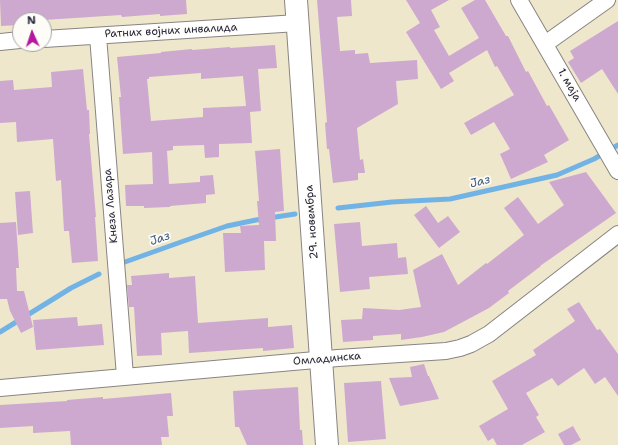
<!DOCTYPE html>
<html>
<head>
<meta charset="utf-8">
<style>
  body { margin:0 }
  #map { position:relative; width:618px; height:445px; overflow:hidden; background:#efe7cb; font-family:"Shantell Sans",sans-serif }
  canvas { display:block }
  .north { position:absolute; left:12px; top:12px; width:40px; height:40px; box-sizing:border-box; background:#fdfcf7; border:1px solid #a5a5ac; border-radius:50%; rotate:357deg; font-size:11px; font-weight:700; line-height:16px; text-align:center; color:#22223b }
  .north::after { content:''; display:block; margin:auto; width:14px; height:18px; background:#b5179e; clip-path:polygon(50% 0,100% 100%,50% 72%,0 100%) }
</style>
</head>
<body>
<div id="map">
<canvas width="618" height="445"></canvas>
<div class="north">N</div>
</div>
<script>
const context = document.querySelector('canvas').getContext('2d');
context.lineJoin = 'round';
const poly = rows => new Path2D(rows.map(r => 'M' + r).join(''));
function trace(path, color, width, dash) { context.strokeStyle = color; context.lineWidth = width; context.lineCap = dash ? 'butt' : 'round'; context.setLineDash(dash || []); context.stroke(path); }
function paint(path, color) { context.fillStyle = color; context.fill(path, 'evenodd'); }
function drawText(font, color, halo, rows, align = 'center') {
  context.font = font + ' "Shantell Sans",sans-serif'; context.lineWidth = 3.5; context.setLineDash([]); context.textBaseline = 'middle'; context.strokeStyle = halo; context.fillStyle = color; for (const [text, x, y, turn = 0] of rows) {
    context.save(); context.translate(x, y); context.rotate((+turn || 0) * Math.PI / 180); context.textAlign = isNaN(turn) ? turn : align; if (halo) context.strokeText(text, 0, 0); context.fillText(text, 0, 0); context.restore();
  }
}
const stream = poly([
  [338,208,392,202,450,199,557,175,594,159,618,145],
  [125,262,181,242,227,226,256,220,295,214],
  [0,332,71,288,99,274]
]);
const building = poly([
  [0,0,186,0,187,14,160,16,160,14,122,17,121,15,44,20,20,20,20,25,1,26],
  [317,0,351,0,352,16,337,17,340,51,355,50,355,54,368,53,370,63,417,60,418,79,396,81,398,104,357,128,360,160,363,159,365,173,358,173,358,180,333,183,329,149,327,149,325,123,327,122],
  [406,0,449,0,431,10,440,27,434,30,449,56,479,38,461,8,475,0,485,0,506,36,508,36,526,72,528,71,547,106,549,105,569,140,544,155,548,162,511,179,500,154,510,149,494,122,471,135,464,123,514,95,497,66,495,67,487,50,449,73,454,81,441,89,406,32,420,23],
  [618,21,618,94,602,69,581,83,568,62,574,58,570,51],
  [275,45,277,68,258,69,261,111,250,112,252,143,219,144,219,157,205,158,204,145,173,146,173,150,167,151,169,184,200,182,200,176,213,175,215,194,206,195,206,203,170,206,170,207,144,208,144,206,126,206,125,185,153,184,152,152,123,154,119,97,121,97,117,57,161,53,161,52,192,49,192,50,230,47,230,48],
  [201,73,201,79,243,76,246,106,203,108,203,117,151,121,147,79,149,79,149,77],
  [83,69,87,110,89,110,90,134,89,134,94,194,96,217,95,217,98,261,72,263,69,231,64,231,61,180,56,181,53,139,17,142,16,122,0,123,0,81,13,80,14,90,52,87,51,72],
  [280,149,284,211,275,212,276,241,264,241,265,270,225,272,223,233,241,233,240,226,259,225,257,201,259,201,255,151],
  [586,172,616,213,540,266,541,266,508,291,509,293,489,308,444,332,422,337,401,340,401,334,373,336,373,340,343,342,341,320,362,319,363,308,399,310,421,307,413,270,442,254,458,285,486,263,487,264,524,235,504,208,518,197,538,224,564,205,549,182],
  [30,191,33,233,18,235,15,192],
  [426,206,438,223,448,216,460,232,439,248,414,215],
  [16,222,19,268,16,268,17,291,24,291,33,327,21,333,10,311,7,299,0,299,0,223],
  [360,222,362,246,397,243,398,258,406,257,408,274,369,277,370,289,340,292,334,224],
  [169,273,169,278,195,276,198,323,268,318,268,327,292,325,294,348,263,351,263,348,189,353,188,331,161,333,162,355,137,356,134,307,129,307,127,285,132,285,131,276],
  [579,302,597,330,600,329,618,354,618,396,605,377,595,384,584,368,558,386,552,378,526,393,539,415,536,417,545,432,522,445,497,445,493,438,488,441,479,426,508,409,492,381,536,355,533,350,575,321,567,309],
  [77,317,78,326,102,324,104,345,36,350,33,320],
  [424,364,428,376,429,376,439,399,400,406,389,378,412,377,410,367],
  [381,381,386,439,348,442,344,383],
  [298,387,300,430,302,430,303,445,247,445,239,427,235,427,233,391],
  [171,393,173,416,167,416,169,437,161,437,162,445,71,445,70,431,33,433,33,426,0,428,0,405,67,401,67,400,103,397,103,399],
  [573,426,581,440,571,445,564,445,558,434]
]);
const street = poly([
  [519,0,618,171],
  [98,36,125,376],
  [44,39,298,23],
  [0,42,20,40],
  [545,44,607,0],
  [0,388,338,358,446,351,460,348,471,344,489,334,618,234]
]);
const secondary = poly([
  [296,0,327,445]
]);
const streetNames = [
  ["Ратних војних инвалида",171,31,-3],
  ["1. маја",569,85,60],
  ["Кнеза Лазара",111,206,-95],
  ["29. новембра",312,222,-94],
  ["Омладинска",327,359,-5]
];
const waterNames = [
  ["Јаз",480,182,-13],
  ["Јаз",160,239,-19]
];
trace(stream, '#72b3e6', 5);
paint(building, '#cda9cf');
trace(street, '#888483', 18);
trace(secondary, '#888483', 24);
trace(street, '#fff', 16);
trace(secondary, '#fff', 22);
drawText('11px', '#22223b', '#fdfcf7', streetNames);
drawText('italic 12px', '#425c7f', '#fdfcf7', waterNames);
</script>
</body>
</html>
